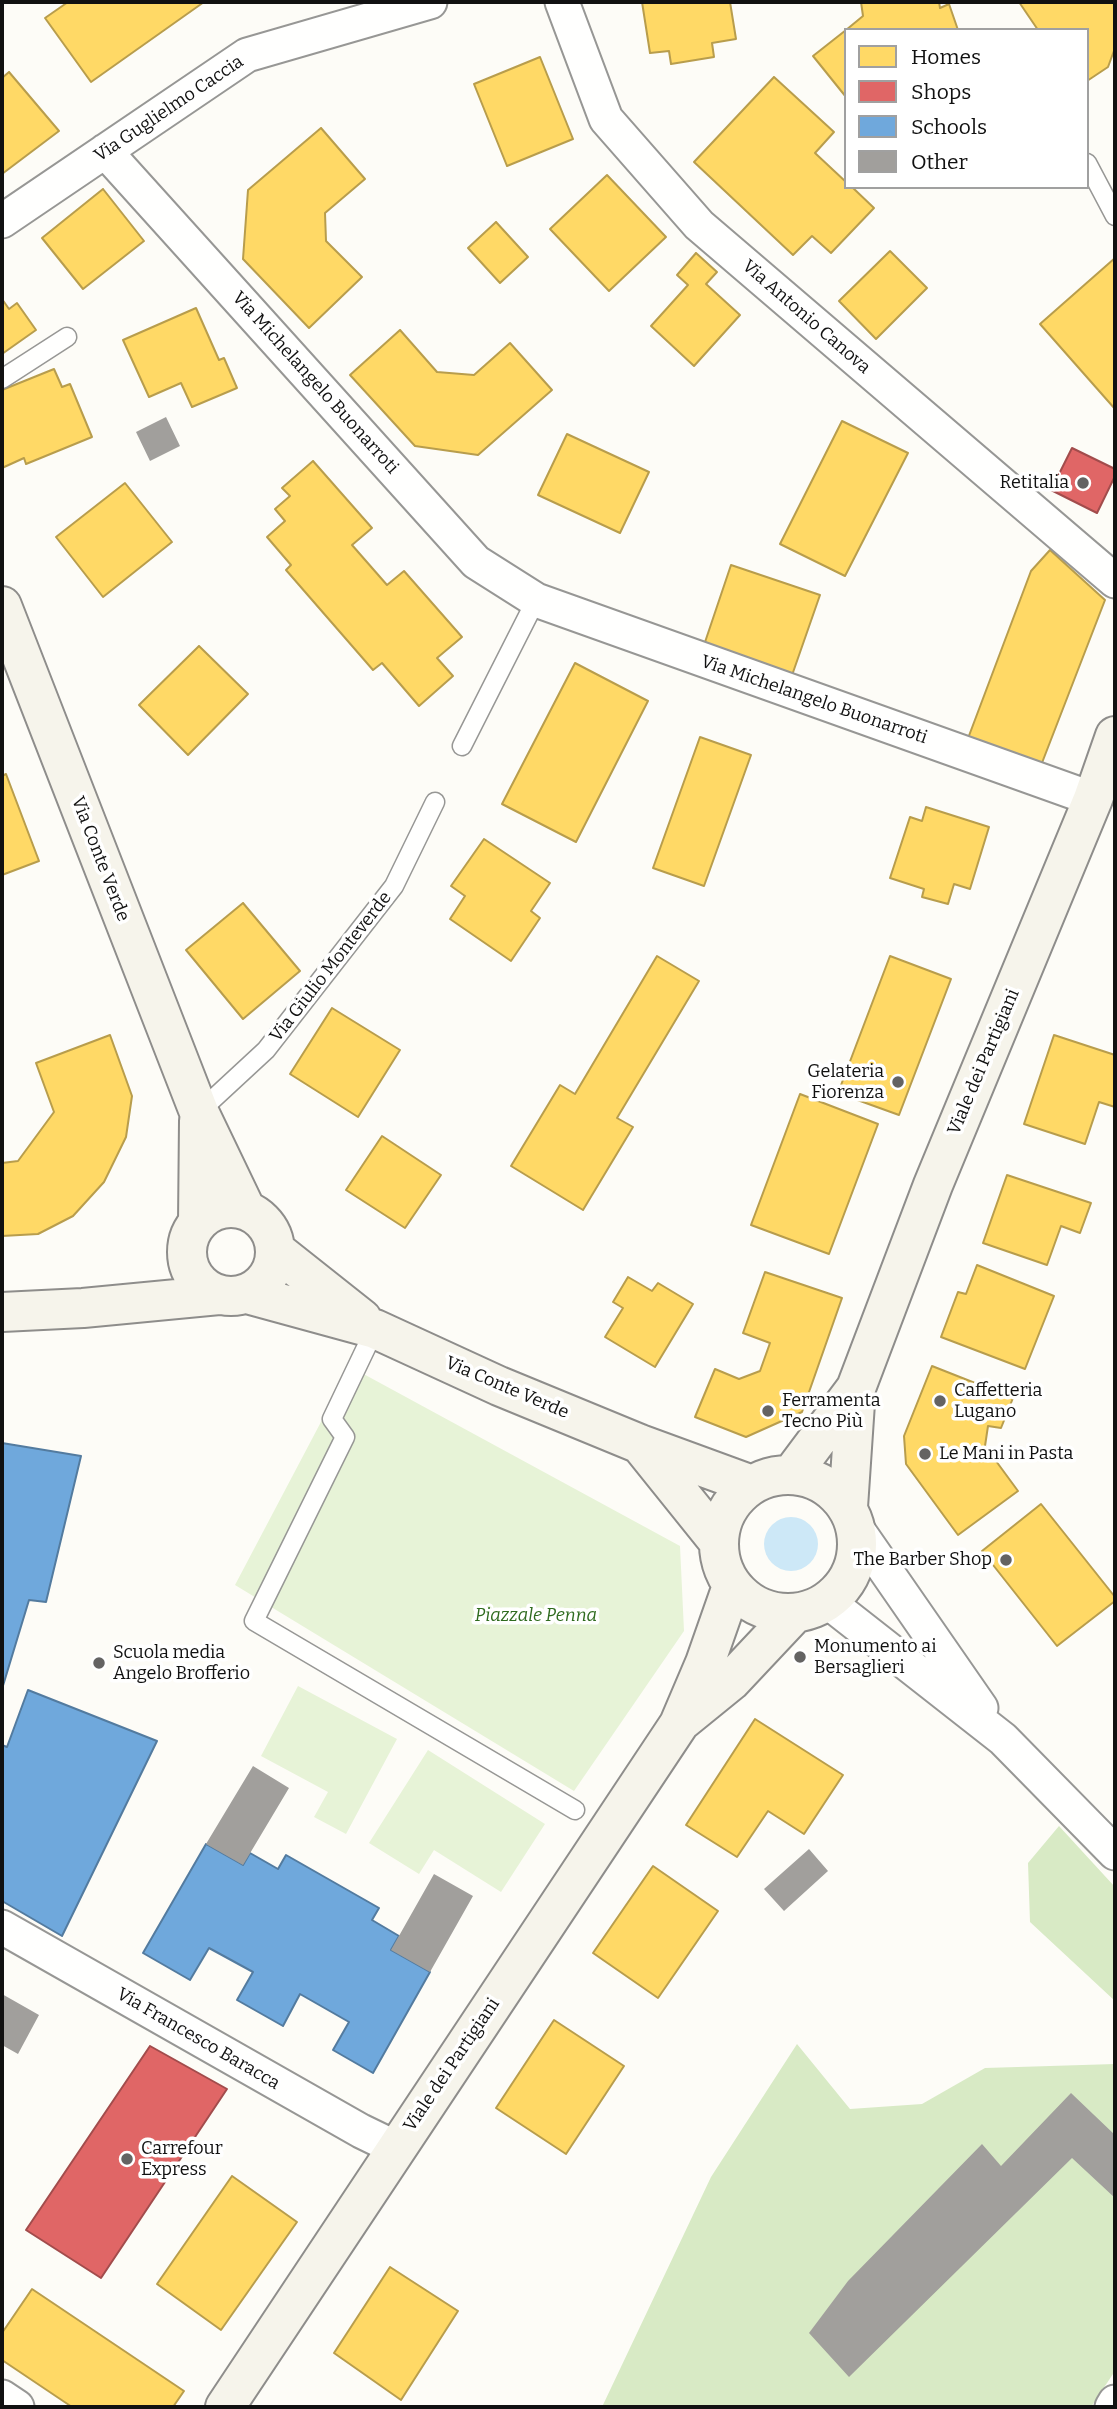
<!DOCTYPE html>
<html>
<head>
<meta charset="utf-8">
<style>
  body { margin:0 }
  #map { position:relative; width:1117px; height:2409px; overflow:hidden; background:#fdfcf7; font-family:Bitter,serif }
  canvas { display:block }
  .frame { position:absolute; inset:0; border:4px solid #111; pointer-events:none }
  .legend { position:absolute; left:844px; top:28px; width:245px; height:161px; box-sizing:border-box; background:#fff; border:2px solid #a0a0a0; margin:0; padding:9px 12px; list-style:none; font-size:21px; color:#111 }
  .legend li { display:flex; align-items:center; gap:14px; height:35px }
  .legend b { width:35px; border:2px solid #a0a0a0 }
</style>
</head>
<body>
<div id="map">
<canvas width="1117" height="2409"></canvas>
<div class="frame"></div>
<ul class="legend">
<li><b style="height:19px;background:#ffd966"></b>Homes</li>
<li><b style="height:19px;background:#e06666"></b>Shops</li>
<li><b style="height:19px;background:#6fa8dc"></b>Schools</li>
<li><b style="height:19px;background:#a19f9c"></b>Other</li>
</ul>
</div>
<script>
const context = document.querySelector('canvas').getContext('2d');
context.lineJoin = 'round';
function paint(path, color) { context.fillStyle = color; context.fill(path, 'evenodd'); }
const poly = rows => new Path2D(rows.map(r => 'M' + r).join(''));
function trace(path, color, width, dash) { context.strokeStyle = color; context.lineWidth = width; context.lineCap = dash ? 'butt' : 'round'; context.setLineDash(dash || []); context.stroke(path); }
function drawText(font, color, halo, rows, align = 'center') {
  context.font = font + ' Bitter,serif'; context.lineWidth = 7; context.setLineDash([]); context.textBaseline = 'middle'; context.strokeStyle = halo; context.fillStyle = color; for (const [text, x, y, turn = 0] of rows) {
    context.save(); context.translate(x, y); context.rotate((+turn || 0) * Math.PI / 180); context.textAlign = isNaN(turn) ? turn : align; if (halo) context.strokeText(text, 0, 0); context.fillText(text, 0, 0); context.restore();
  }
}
const green = poly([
  [347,1365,680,1546,684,1631,574,1791,235,1585,322,1420],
  [298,1686,397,1739,346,1834,314,1817,328,1792,261,1756],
  [428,1750,545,1824,501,1892,434,1850,419,1874,369,1843]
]);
const forest = poly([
  [1059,1826,1115,1887,1115,2001,1030,1922,1028,1863],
  [797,2044,850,2109,922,2104,985,2068,1115,2064,1115,2371,1091,2407,602,2407,711,2177]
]);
const water = poly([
  '764 1544a27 27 0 1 1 54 0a27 27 0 1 1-54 0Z'
]);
const homes = poly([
  [68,2,204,2,91,82,45,18,68,2],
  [642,2,730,2,736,39,712,43,714,57,671,64,669,51,650,53,642,2],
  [861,2,939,2,940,8,949,4,958,30,846,30,863,16,861,2],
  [1019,2,1115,2,1115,48,1108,67,1087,81,1087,30,1038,30,1019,2],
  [846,30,846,97,813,56,846,30],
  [540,57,573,139,507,166,474,84,540,57],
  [9,72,59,131,2,174,2,78,9,72],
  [774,77,834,132,815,153,846,182,846,187,852,187,874,208,831,253,812,236,793,255,694,162,774,77],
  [321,128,365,179,325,213,326,241,362,277,309,328,243,259,248,190,321,128],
  [607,175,666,237,609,291,550,229,607,175],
  [103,189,144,241,83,289,42,238,103,189],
  [496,222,528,257,500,283,468,248,496,222],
  [890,251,927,288,876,339,839,301,890,251],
  [696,253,717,272,706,284,740,315,694,366,651,326,688,285,677,275,696,253],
  [1115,258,1115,409,1040,324,1115,258],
  [2,299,9,309,17,303,36,330,2,354,2,299],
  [196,308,219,360,224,358,237,388,192,407,181,383,149,397,123,340,196,308],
  [400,330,437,372,474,375,510,343,552,390,478,455,415,446,350,375,400,330],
  [54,369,62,387,70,384,92,437,26,464,24,458,2,468,2,390,54,369],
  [842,421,908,453,845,576,780,544,842,421],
  [567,434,649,472,620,533,538,495,567,434],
  [313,461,372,528,352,545,387,585,404,571,462,637,437,658,453,676,419,706,382,663,373,670,286,570,291,565,267,537,285,521,275,509,290,496,282,488,313,461],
  [125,483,172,542,103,597,56,537,125,483],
  [1050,550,1105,600,1040,768,967,741,1031,571,1050,550],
  [731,565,820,595,790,681,702,651,731,565],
  [199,646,248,694,188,755,139,705,199,646],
  [575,663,648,701,576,842,502,804,575,663],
  [700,737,751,755,704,886,653,868,700,737],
  [6,774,39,861,2,875,2,776,6,774],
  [926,807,989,827,970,889,954,884,948,904,922,897,924,889,890,878,910,817,922,821,926,807],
  [484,839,550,883,531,911,540,918,511,961,450,919,465,896,451,886,484,839],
  [243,903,300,971,243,1019,186,950,243,903],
  [657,956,699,981,617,1118,633,1127,583,1210,511,1166,560,1085,575,1094,657,956],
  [890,956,951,979,899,1115,838,1093,890,956],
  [332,1008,400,1050,358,1117,290,1074,332,1008],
  [110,1035,132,1096,126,1137,104,1182,73,1216,38,1234,2,1236,2,1163,18,1161,54,1112,36,1063,110,1035],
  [1054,1035,1115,1055,1115,1107,1099,1102,1085,1144,1024,1124,1054,1035],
  [800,1094,878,1124,829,1254,751,1225,800,1094],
  [382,1136,441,1175,405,1228,346,1190,382,1136],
  [1007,1175,1091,1203,1080,1233,1061,1226,1047,1265,983,1243,1007,1175],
  [977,1265,1054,1296,1025,1369,941,1337,958,1292,966,1294,977,1265],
  [765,1272,842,1298,802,1412,746,1437,695,1417,715,1369,739,1379,760,1371,770,1343,743,1333,765,1272],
  [628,1277,652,1291,658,1283,693,1304,655,1367,605,1337,623,1308,613,1302,628,1277],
  [932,1366,1013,1398,1001,1428,988,1426,985,1446,1018,1491,958,1535,906,1464,904,1436,932,1366],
  [1041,1504,1115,1597,1115,1601,1057,1646,982,1551,1041,1504],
  [755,1719,843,1775,804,1834,768,1811,737,1857,686,1825,755,1719],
  [653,1866,718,1911,658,1998,593,1953,653,1866],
  [554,2020,624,2066,566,2154,496,2108,554,2020],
  [232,2176,297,2222,221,2330,157,2284,232,2176],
  [390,2267,458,2311,401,2400,334,2353,390,2267],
  [32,2289,184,2391,173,2407,72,2407,2,2360,2,2333,32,2289]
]);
const shops = poly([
  [1072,448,1115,469,1115,476,1097,513,1051,490,1072,448],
  [150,2046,227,2089,101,2278,26,2230,150,2046]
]);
const schools = poly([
  [2,1443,81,1456,46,1602,29,1600,2,1689,2,1443],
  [28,1690,157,1741,62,1936,2,1901,2,1745,7,1747,28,1690],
  [206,1844,243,1865,250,1853,278,1869,286,1855,379,1908,372,1920,399,1936,391,1950,430,1972,373,2073,333,2050,349,2022,300,1994,283,2026,237,2000,253,1972,209,1948,190,1980,143,1953,206,1844]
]);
const building = poly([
  [166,417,180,446,150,461,136,432],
  [253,1766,289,1788,243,1865,206,1844],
  [809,1849,828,1871,784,1911,764,1889],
  [434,1874,473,1896,430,1972,391,1950],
  [2,1994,39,2015,18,2054,2,2045],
  [1071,2093,1115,2135,1115,2198,1072,2158,849,2377,809,2333,848,2281,982,2144,1001,2166]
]);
const lane = poly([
  [1087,163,1115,216],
  [2,379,67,337],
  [462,746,536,600],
  [199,1112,266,1050,394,886,435,802],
  [375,1329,332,1419,345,1437,254,1621,575,1810]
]);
const street = poly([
  [562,2,606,119,699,225,1115,581],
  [105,151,476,562,536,600,1093,799],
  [2,221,247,55,430,2],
  [857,1529,981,1708],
  [827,1601,1003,1739,1115,1853],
  [2,1927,361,2131,396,2148],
  [2,2397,17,2407],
  [1112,2407,1115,2402]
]);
const secondary = poly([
  [2,606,199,1112,246,1210],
  '187 1252a44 44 0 1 1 88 0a44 44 0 1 1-88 0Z',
  [198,1222,199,1121],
  [275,1250,362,1319],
  [247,1294,375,1329,499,1386,640,1444,752,1485],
  [2,1312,83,1308,219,1295],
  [640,1444,718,1541],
  '719 1544a69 69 0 1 1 138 0a69 69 0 1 1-138 0Z',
  [791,1475,856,1388],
  [848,1507,856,1388,933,1185,1093,799,1115,736],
  [683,1720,731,1681,794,1614],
  [225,2407,679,1724,705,1663,732,1586]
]);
const markers = [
  [1083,483,7,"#646362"],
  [898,1082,7,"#646362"],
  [940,1401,7,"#646362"],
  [768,1411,7,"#646362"],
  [925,1454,7,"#646362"],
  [1006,1560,7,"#646362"],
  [800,1657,7,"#646362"],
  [99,1663,7,"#646362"],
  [127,2159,7,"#646362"]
];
const streetNames = [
  ["Via Guglielmo Caccia",169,109,-34],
  ["Via Antonio Canova",806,317,41],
  ["Via Michelangelo Buonarroti",315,383,48],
  ["Via Michelangelo Buonarroti",814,700,19],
  ["Via Conte Verde",100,859,69],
  ["Via Giulio Monteverde",331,967,-52],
  ["Viale dei Partigiani",984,1062,-67],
  ["Via Conte Verde",507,1388,23],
  ["Via Francesco Baracca",198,2039,30],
  ["Viale dei Partigiani",452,2065,-56]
];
const poiNames = [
  ["Retitalia",1069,483,"right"],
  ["Gelateria",884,1072,"right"],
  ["Fiorenza",884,1093,"right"],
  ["Caffetteria",954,1391],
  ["Lugano",954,1412],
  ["Ferramenta",782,1401],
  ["Tecno Più",782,1422],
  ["Le Mani in Pasta",939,1454],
  ["The Barber Shop",992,1560,"right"],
  ["Monumento ai",814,1647],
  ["Bersaglieri",814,1668],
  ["Scuola media",113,1653],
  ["Angelo Brofferio",113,1674],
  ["Carrefour",141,2149],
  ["Express",141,2170]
];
const parkNames = [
  ["Piazzale Penna",536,1616]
];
paint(green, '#e7f3d7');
paint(forest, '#d8eac5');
paint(water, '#cde8f7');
paint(homes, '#ffd966');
trace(homes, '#b89d4c', 2);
paint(shops, '#e06666');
trace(shops, '#a24c4c', 2);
paint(schools, '#6fa8dc');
trace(schools, '#537b9f', 2);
paint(building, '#a19f9c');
trace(lane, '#979795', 21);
trace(street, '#979795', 37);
trace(secondary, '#8e8d8b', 42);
trace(lane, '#fffffe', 18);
trace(street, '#fffffe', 33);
trace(secondary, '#f6f4eb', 38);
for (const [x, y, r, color] of markers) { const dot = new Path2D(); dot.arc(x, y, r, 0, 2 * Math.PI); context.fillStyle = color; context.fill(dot); trace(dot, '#fff', 2.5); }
drawText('18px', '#111', '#fff', streetNames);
drawText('18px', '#111', '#fff', poiNames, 'left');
drawText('italic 18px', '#2f6b1f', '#fff', parkNames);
</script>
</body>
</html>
